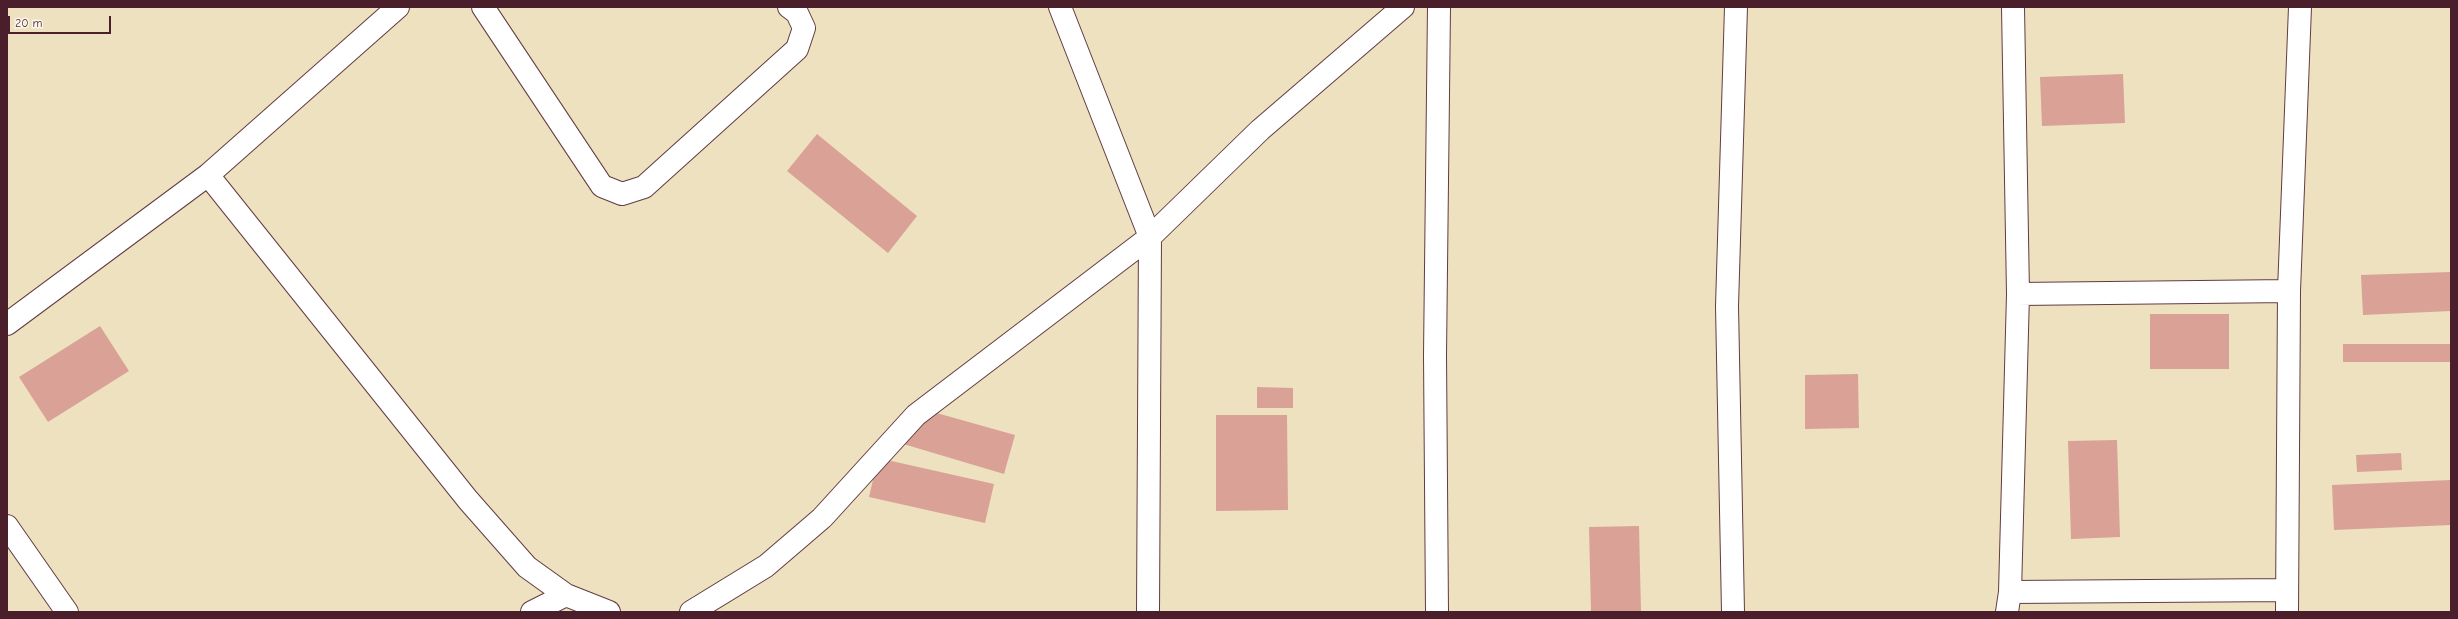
<!DOCTYPE html>
<html>
<head>
<meta charset="utf-8">
<style>
  body { margin:0 }
  #map { position:relative; width:2458px; height:619px; overflow:hidden; background:#ede1c0; font-family:"Comic Neue",sans-serif }
  canvas { display:block }
  .frame { position:absolute; inset:0; border:8px solid #4a1f2b; pointer-events:none }
  .scale { position:absolute; left:8px; top:16px; width:103px; height:18px; box-sizing:border-box; border:2px solid #4a1f2b; border-top:0; padding-left:5px; font-size:12px; line-height:14px; white-space:nowrap; color:#4a1f2b; -webkit-text-stroke:3px #fbf7ec; paint-order:stroke }
</style>
</head>
<body>
<div id="map">
<canvas width="2458" height="619"></canvas>
<div class="frame"></div>
<div class="scale">20 m</div>
</div>
<script>
const context = document.querySelector('canvas').getContext('2d');
context.lineJoin = 'round';
function paint(path, color) { context.fillStyle = color; context.fill(path, 'evenodd'); }
const poly = rows => new Path2D(rows.map(r => 'M' + r).join(''));
function trace(path, color, width, dash) { context.strokeStyle = color; context.lineWidth = width; context.lineCap = dash ? 'butt' : 'round'; context.setLineDash(dash || []); context.stroke(path); }
const building = poly([
  [2123,74,2125,123,2042,126,2040,77],
  [817,134,917,216,888,253,787,171],
  [2451,272,2451,311,2363,315,2361,275],
  [2150,314,2229,314,2229,369,2150,369],
  [100,326,129,371,48,422,19,377],
  [2343,344,2450,344,2450,362,2343,362],
  [1858,374,1859,428,1805,429,1805,375],
  [1257,387,1293,388,1293,408,1257,408],
  [933,412,1015,435,1004,474,900,443],
  [1216,415,1287,415,1288,510,1216,511],
  [2117,440,2120,537,2071,539,2068,441],
  [2401,453,2402,470,2357,472,2356,455],
  [878,458,994,484,985,523,869,497],
  [2451,480,2451,525,2334,530,2332,485],
  [1639,526,1641,612,1591,612,1589,527]
]);
const minor = poly([
  [483,7,602,186,622,194,644,187,797,49,804,28,797,13,789,7],
  [1060,7,1150,237,1148,612],
  [208,175,468,500,527,567,566,595,609,612],
  [2018,294,2289,291],
  [7,324,208,175,398,7],
  [7,526,67,612],
  [2010,592,2286,590],
  [532,612,566,595],
  [691,612,766,566,822,518,916,415,1150,237,1260,130,1403,7],
  [1437,612,1435,355,1439,7],
  [1733,612,1727,306,1736,7],
  [2007,612,2010,592,2018,294,2013,7],
  [2287,612,2289,291,2300,7]
]);
paint(building, '#daa196');
trace(minor, '#623c41', 24);
trace(minor, '#fff', 22);
</script>
</body>
</html>
